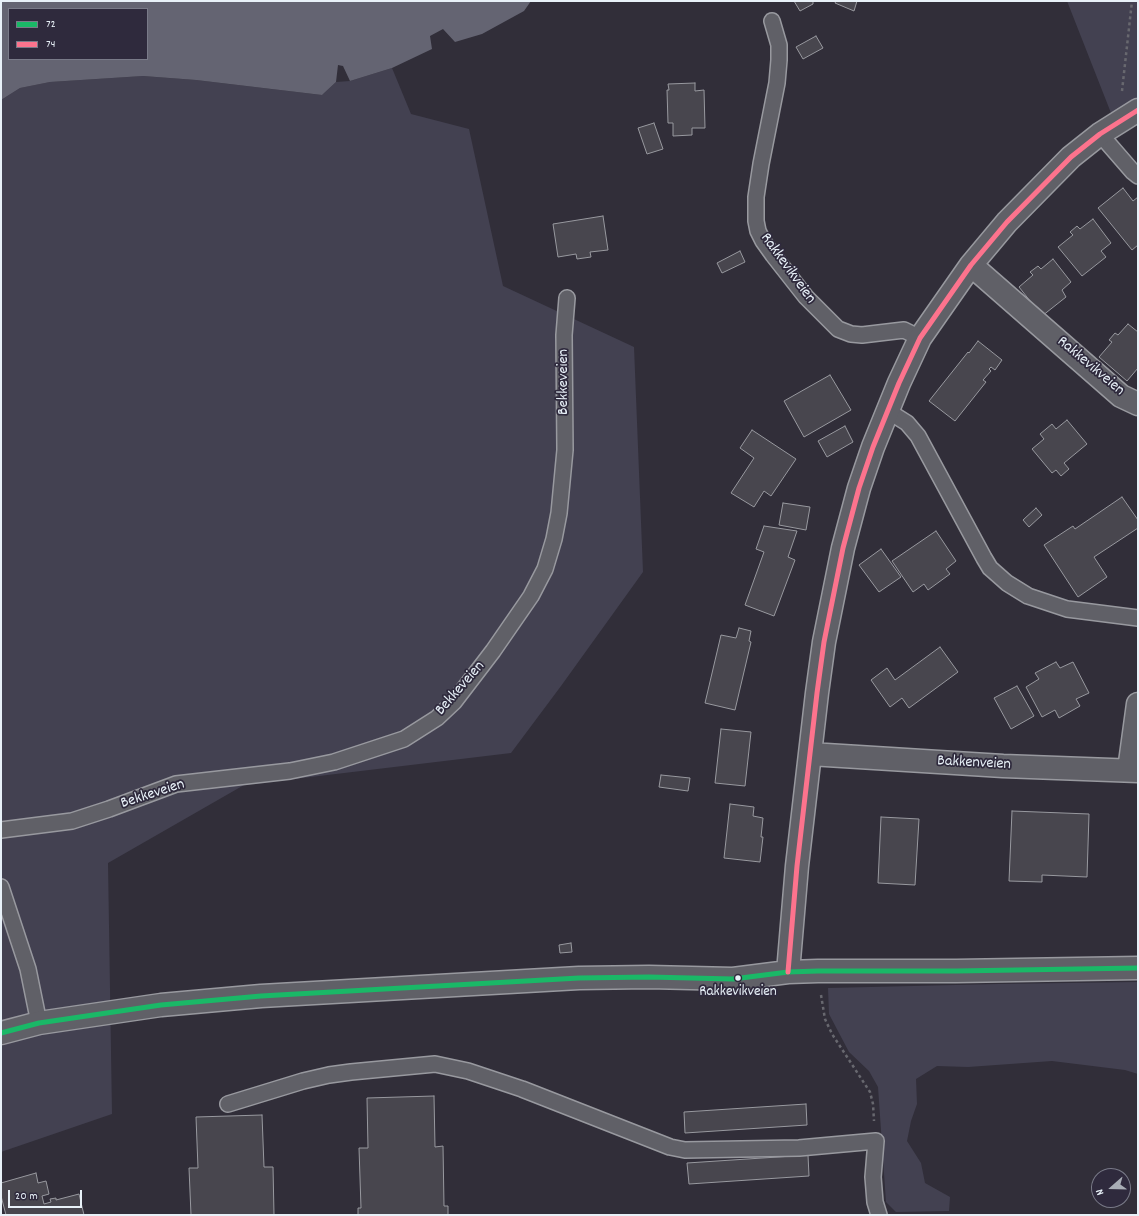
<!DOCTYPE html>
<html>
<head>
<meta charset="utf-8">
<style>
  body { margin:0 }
  #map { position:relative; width:1139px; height:1216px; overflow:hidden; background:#312e39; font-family:Dekko,sans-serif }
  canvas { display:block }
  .frame { position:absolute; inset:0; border:2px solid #e8f1f8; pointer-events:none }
  .legend { position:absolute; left:8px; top:8px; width:140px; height:52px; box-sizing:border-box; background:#2f2a3d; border:1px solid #797a88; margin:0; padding:5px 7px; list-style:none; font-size:12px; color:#e8f1f8 }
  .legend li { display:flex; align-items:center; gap:8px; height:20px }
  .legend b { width:20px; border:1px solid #797a88 }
  .north { position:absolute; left:1091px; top:1168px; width:40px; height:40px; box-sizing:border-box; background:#2f2a3d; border:1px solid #797a88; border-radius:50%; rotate:250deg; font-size:11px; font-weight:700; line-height:16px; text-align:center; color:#e8f1f8 }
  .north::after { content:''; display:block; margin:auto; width:14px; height:18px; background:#a8adb5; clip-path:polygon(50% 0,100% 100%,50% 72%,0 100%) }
  .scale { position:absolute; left:8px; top:1190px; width:74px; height:18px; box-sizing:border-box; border:2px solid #e8f1f8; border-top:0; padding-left:5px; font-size:12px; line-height:14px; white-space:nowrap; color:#e8f1f8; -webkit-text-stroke:3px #2f2a3d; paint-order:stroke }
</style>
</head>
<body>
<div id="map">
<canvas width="1139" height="1216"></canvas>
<div class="frame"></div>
<ul class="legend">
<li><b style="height:5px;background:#1ab867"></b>72</li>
<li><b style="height:5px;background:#fc738d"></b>74</li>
</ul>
<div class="north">N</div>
<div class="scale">20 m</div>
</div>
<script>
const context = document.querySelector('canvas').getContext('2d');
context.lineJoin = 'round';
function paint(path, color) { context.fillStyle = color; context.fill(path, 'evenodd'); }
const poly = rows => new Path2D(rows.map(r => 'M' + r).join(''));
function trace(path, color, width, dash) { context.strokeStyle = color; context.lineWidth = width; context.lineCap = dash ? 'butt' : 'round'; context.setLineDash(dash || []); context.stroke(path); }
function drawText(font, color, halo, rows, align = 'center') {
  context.font = font + ' Dekko,sans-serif'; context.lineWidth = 3.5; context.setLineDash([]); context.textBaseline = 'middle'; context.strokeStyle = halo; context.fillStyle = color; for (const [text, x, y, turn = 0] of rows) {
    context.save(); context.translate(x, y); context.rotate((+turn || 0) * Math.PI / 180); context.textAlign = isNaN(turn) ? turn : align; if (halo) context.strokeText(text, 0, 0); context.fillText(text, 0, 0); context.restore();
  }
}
const green = poly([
  [1067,1,1138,1,1138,97,1111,113],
  [392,68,411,114,469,129,503,286,634,347,643,572,561,686,511,753,244,785,108,863,112,1114,1,1152,1,100,20,88,50,82,143,76,196,80,322,95,336,82,350,81],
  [1138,982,1138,1074,1125,1070,1052,1061,968,1067,937,1066,916,1079,917,1104,911,1121,907,1141,921,1163,925,1183,950,1197,949,1211,896,1212,886,1202,878,1087,869,1071,849,1052,829,1014,828,988,998,984]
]);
const water = poly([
  [1,1,531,1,524,11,482,34,455,42,443,29,430,36,432,49,392,68,350,81,343,66,338,65,336,82,322,95,196,80,143,76,50,82,20,88,1,100],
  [9,9,147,9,147,59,9,59]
]);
const building = poly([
  [794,1,813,1,813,4,800,11,794,1],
  [836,1,857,1,854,11,835,3,836,1],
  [816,36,823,48,803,59,796,47,816,36],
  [695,83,695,91,704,90,705,128,692,128,692,135,673,136,673,123,668,123,667,90,669,90,668,84,695,83],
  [654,123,663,149,647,154,638,128,654,123],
  [1123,188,1133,201,1138,197,1138,245,1132,250,1098,208,1123,188],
  [603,216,608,250,590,252,591,257,577,259,576,254,558,257,553,224,603,216],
  [1093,219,1111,243,1101,251,1106,257,1082,276,1058,247,1073,235,1070,232,1077,226,1080,229,1093,219],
  [740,251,745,262,722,273,717,263,740,251],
  [1053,259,1071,282,1062,290,1066,297,1042,316,1019,287,1033,275,1030,272,1038,266,1041,269,1053,259],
  [1128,324,1138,332,1138,368,1127,381,1099,357,1112,342,1109,340,1115,333,1118,335,1128,324],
  [978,341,1002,360,995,370,991,367,989,369,991,371,983,380,986,382,955,421,929,401,968,352,969,353,978,341],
  [830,375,851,410,804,437,784,401,830,375],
  [1067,420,1087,444,1064,463,1069,469,1061,476,1056,470,1052,473,1032,449,1044,439,1040,434,1052,424,1056,429,1067,420],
  [845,426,853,442,827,457,818,441,845,426],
  [752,430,796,459,771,496,764,491,754,507,731,493,754,458,740,448,752,430],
  [1122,497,1138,520,1138,528,1094,557,1107,577,1078,597,1044,545,1073,526,1075,529,1122,497],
  [783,503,810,507,806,530,779,525,783,503],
  [1036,508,1042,515,1029,527,1023,520,1036,508],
  [764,526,797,531,788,557,795,560,774,616,745,605,764,552,756,549,764,526],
  [936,531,956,561,946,569,950,574,928,590,924,584,913,592,892,561,936,531],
  [881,549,901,577,879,592,859,565,881,549],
  [739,628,751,631,749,641,751,642,735,710,705,703,721,635,736,638,739,628],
  [940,647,958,672,909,708,902,698,890,707,871,680,887,668,895,680,940,647],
  [1056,662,1060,668,1073,662,1089,693,1076,699,1080,706,1059,718,1055,710,1042,717,1026,687,1039,679,1035,673,1056,662],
  [1017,686,1034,716,1011,729,994,698,1017,686],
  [721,729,751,732,745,786,715,783,721,729],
  [661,775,690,778,688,791,659,787,661,775],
  [730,804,754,807,753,816,763,818,761,837,763,837,760,862,724,858,730,804],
  [1012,811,1089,814,1087,877,1042,875,1042,882,1009,881,1012,811],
  [881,817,919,819,915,885,878,883,881,817],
  [571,943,572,952,560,953,559,945,571,943],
  [434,1096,435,1147,443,1146,444,1206,448,1206,448,1215,358,1215,358,1208,361,1208,359,1148,368,1148,367,1098,434,1096],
  [806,1104,807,1125,685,1133,684,1112,806,1104],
  [262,1115,264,1167,273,1167,274,1215,191,1215,189,1168,198,1168,196,1117,262,1115],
  [808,1155,809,1176,689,1184,687,1163,808,1155],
  [36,1173,38,1183,46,1181,49,1194,42,1196,44,1204,51,1202,50,1199,56,1198,56,1200,79,1194,84,1215,6,1215,1,1196,1,1183,36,1173]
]);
const path = poly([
  [1122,91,1132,1],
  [821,995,825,1019,832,1034,870,1092,873,1104,874,1121]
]);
const service = poly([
  [772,21,779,45,779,60,777,83,761,164,756,197,756,221,758,231,763,241,773,255,806,297,838,329,851,334,862,335,904,330,920,338],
  [1100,134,1133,172,1138,176],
  [888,411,907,423,918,436,984,558,990,568,1007,583,1028,596,1067,609,1138,618],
  [1,830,72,821,109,809,176,784,290,771,334,762,404,739,437,718,454,702,493,651,531,596,545,569,554,539,559,513,565,450,564,335,567,298],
  [1,887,28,969,39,1023],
  [228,1104,303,1081,329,1075,351,1072,435,1064,468,1071,522,1089,670,1147,685,1150,799,1148,876,1141,873,1177,875,1202,879,1215]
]);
const minor = poly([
  [971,265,1121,396,1138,404],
  [810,754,1003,766,1138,771],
  [1129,770,1138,704],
  [788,972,797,866,817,693,824,642,843,548,859,488,873,447,899,383,920,338,971,265,1007,222,1071,157,1100,134,1138,110],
  [1,1033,39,1023,161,1005,261,996,579,978,649,977,733,979,788,972,818,971,956,971,1138,968]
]);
const bus1 = poly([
  [1,1033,39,1023,161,1005,261,996,579,978,649,977,733,979,788,972,818,971,956,971,1138,968]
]);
const bus2 = poly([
  [788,972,797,866,817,693,824,642,843,548,859,488,873,447,899,383,920,338,971,265,1007,222,1071,157,1100,134,1138,110]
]);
const markers = [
  [738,978,3.5,"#e8f1f8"]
];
const busNames = [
  ["Rakkevikveien",738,993]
];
const streetNames = [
  ["Rakkevikveien",787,269,54],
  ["Rakkevikveien",1090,367,40],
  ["Bekkeveien",565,382,-90],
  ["Bekkeveien",461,689,-49],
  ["Bakkenveien",974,764,3],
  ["Bekkeveien",153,795,-18]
];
paint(green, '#434151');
paint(water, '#646472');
paint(building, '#48464e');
trace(building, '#98999f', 1);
trace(service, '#98999f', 18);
trace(minor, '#98999f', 25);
trace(path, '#68686f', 2.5, [3, 3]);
trace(service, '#606067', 15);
trace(minor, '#606067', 22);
trace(bus1, '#1ab867', 5);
trace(bus2, '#fc738d', 5);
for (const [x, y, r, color] of markers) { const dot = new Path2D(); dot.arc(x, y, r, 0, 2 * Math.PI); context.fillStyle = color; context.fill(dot); trace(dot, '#2f2a3d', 1.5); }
drawText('15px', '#e8f1f8', '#2f2a3d', busNames);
drawText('16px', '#e8f1f8', '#2f2a3d', streetNames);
</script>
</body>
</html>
